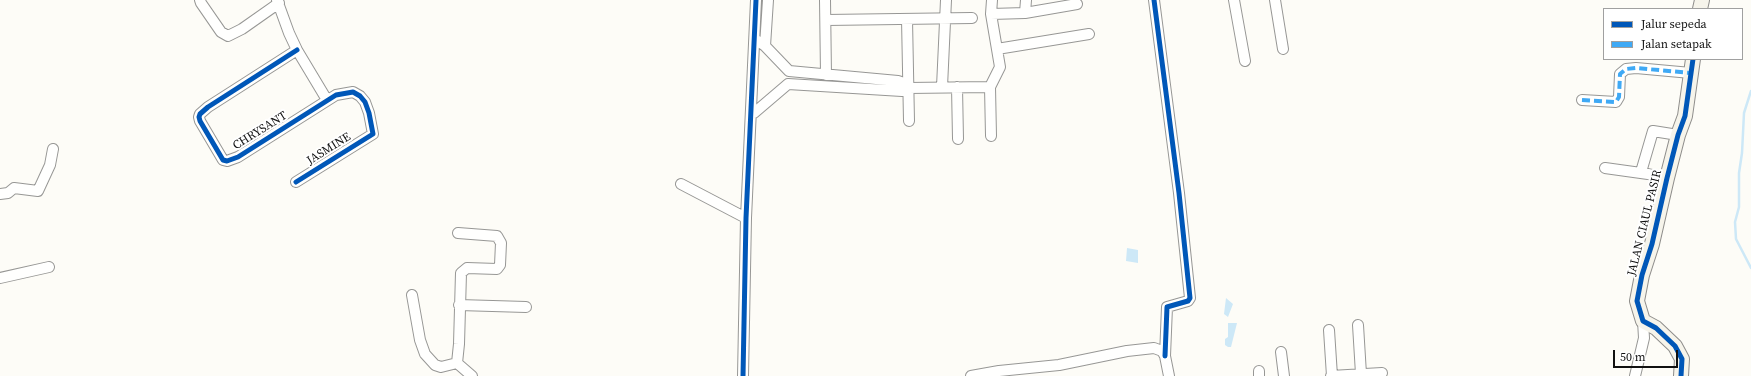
<!DOCTYPE html>
<html>
<head>
<meta charset="utf-8">
<style>
  body { margin:0 }
  #map { position:relative; width:1751px; height:376px; overflow:hidden; background:#fdfcf7; font-family:"Source Serif 4",serif }
  canvas { display:block }
  .legend { position:absolute; left:1603px; top:8px; width:140px; height:52px; box-sizing:border-box; background:#fff; border:1px solid #a0a0a0; margin:0; padding:5px 7px; list-style:none; font-size:12px; color:#111 }
  .legend li { display:flex; align-items:center; gap:8px; height:20px }
  .legend b { width:20px; border:1px solid #a0a0a0 }
  .scale { position:absolute; left:1613px; top:350px; width:65px; height:18px; box-sizing:border-box; border:2px solid #111; border-top:0; padding-left:5px; font-size:12px; line-height:14px; white-space:nowrap; color:#111; -webkit-text-stroke:3px #fff; paint-order:stroke }
</style>
</head>
<body>
<div id="map">
<canvas width="1751" height="376"></canvas>
<ul class="legend">
<li><b style="height:5px;background:#0057b8"></b>Jalur sepeda</li>
<li><b style="height:5px;background:#3fa9f5"></b>Jalan setapak</li>
</ul>
<div class="scale">50 m</div>
</div>
<script>
const context = document.querySelector('canvas').getContext('2d');
context.lineJoin = 'round';
function paint(path, color) { context.fillStyle = color; context.fill(path, 'evenodd'); }
const poly = rows => new Path2D(rows.map(r => 'M' + r).join(''));
function trace(path, color, width, dash) { context.strokeStyle = color; context.lineWidth = width; context.lineCap = dash ? 'butt' : 'round'; context.setLineDash(dash || []); context.stroke(path); }
function drawText(font, color, halo, rows, align = 'center') {
  context.font = font + ' "Source Serif 4",serif'; context.lineWidth = 4; context.setLineDash([]); context.textBaseline = 'middle'; context.strokeStyle = halo; context.fillStyle = color; for (const [text, x, y, turn = 0] of rows) {
    context.save(); context.translate(x, y); context.rotate((+turn || 0) * Math.PI / 180); context.textAlign = isNaN(turn) ? turn : align; if (halo) context.strokeText(text, 0, 0); context.fillText(text, 0, 0); context.restore();
  }
}
const water = poly([
  [1127,248,1138,250,1138,263,1126,261],
  [1226,298,1233,304,1228,317,1224,314],
  [1228,323,1237,323,1231,347,1228,347,1225,345,1225,339,1228,337]
]);
const stream = poly([
  [1751,91,1744,113,1742,153,1739,173,1739,207,1735,222,1736,239,1751,268]
]);
const street = poly([
  [200,0,201,3,221,32,228,36,242,29,279,3],
  [277,0,289,33,297,50,327,100],
  [825,0,826,75],
  [1154,0,1179,193,1190,298,1188,301,1167,307,1165,356],
  [1234,0,1245,61],
  [1275,0,1283,49],
  [1025,13,1026,0],
  [991,14,1025,13,1077,4],
  [907,19,909,121],
  [826,20,972,18],
  [755,39,765,46,789,71,898,81,904,83,908,88],
  [765,46,768,0],
  [997,49,1089,34],
  [942,87,946,0],
  [957,87,958,139],
  [1582,100,1616,102,1619,97,1620,74,1626,69,1636,68,1691,73],
  [754,113,788,84,902,91,908,88,990,87],
  [991,136,990,87,1000,67,991,14,992,0],
  [1605,168,1648,174,1667,178],
  [1641,172,1653,131,1678,135],
  [296,182,373,134,369,113,365,102,360,96,353,92,336,95,238,157,227,161,223,160,200,121,199,117,200,114,208,107,297,50],
  [681,184,746,218],
  [0,194,8,193,14,188,38,191,50,165,53,149],
  [0,278,49,267],
  [412,295,420,340,425,354,435,365,441,367,457,363],
  [459,305,526,307],
  [1358,325,1361,374],
  [1329,330,1332,376],
  [1281,352,1284,376],
  [457,363,459,344,461,273,467,268,497,269,500,265,501,243,497,236,458,233],
  [457,363,472,376],
  [1259,371,1259,376],
  [743,376,746,218,756,0],
  [971,376,999,371,1059,365,1127,351,1154,348,1162,351,1165,356,1169,376],
  [1331,376,1382,373],
  [1635,376,1644,338,1643,321]
]);
const secondary = poly([
  [1700,9,1702,0],
  [1681,376,1682,359,1675,346,1656,328,1643,321,1637,301,1642,275,1652,244,1667,178,1678,135,1685,116,1693,59]
]);
const quiet = poly([
  [1582,100,1616,102,1619,97,1620,74,1626,69,1636,68,1691,73]
]);
const cycleway = poly([
  [1154,0,1179,193,1190,298,1188,301,1167,307,1165,356],
  [296,182,373,134,369,113,365,102,360,96,353,92,336,95,238,157,227,161,223,160,200,121,199,117,200,114,208,107,297,50],
  [743,376,746,218,756,0],
  [1681,376,1682,359,1675,346,1656,328,1643,321,1637,301,1642,275,1652,244,1667,178,1678,135,1685,116,1693,59]
]);
const streetNames = [
  ["CHRYSANT",260,131,-32],
  ["JASMINE",329,149,-32],
  ["JALAN CIAUL PASIR",1645,223,-76]
];
paint(water, '#cde8f7');
trace(stream, '#cde8f7', 2.5);
trace(street, '#979795', 12);
trace(secondary, '#8e8d8b', 16);
trace(street, '#fffffe', 10);
trace(secondary, '#f6f4eb', 14);
trace(quiet, '#3fa9f5', 4, [8, 4]);
trace(cycleway, '#0057b8', 5);
drawText('12px', '#111', '#fff', streetNames);
</script>
</body>
</html>
